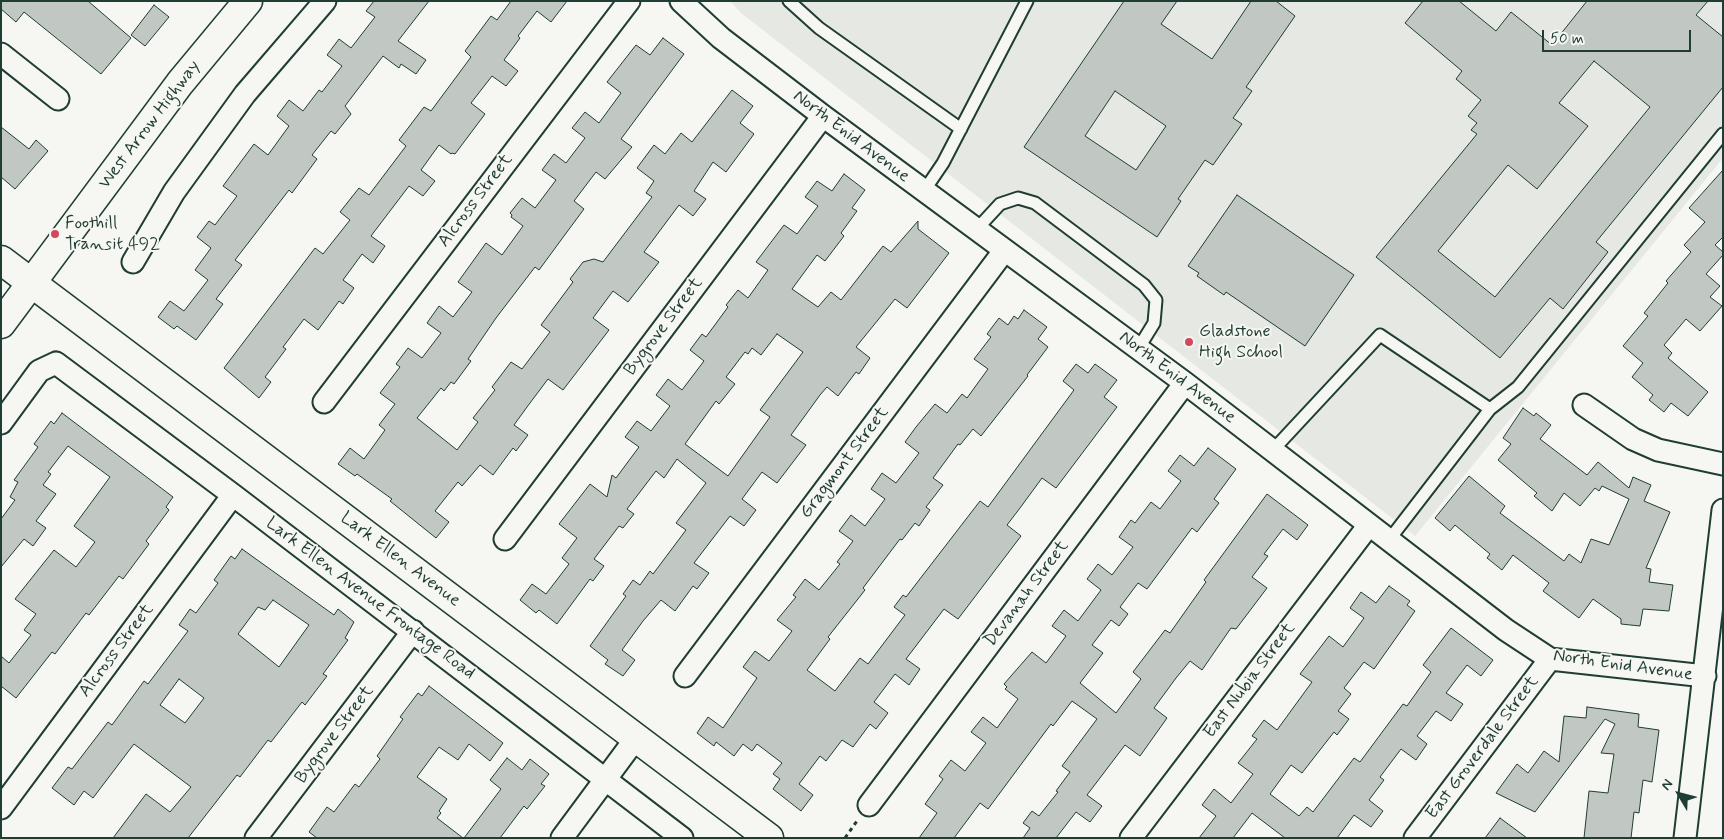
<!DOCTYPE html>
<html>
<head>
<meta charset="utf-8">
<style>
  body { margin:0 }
  #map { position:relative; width:1724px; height:839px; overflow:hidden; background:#f6f6f2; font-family:Mynerve,sans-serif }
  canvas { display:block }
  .frame { position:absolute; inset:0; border:2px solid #1f3d34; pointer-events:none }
  .north { position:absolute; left:1654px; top:769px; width:50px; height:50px; -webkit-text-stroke:4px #f6f6f2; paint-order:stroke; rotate:307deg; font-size:14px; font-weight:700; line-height:20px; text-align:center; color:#1f3d34 }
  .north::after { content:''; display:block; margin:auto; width:18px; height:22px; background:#1f3d34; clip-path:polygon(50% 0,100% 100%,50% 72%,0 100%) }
  .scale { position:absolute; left:1542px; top:30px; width:149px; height:22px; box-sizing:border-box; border:2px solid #1f3d34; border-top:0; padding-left:6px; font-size:15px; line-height:18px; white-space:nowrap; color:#1f3d34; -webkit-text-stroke:4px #f6f6f2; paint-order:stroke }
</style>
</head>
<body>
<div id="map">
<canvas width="1724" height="839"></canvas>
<div class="frame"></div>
<div class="north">N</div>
<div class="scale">50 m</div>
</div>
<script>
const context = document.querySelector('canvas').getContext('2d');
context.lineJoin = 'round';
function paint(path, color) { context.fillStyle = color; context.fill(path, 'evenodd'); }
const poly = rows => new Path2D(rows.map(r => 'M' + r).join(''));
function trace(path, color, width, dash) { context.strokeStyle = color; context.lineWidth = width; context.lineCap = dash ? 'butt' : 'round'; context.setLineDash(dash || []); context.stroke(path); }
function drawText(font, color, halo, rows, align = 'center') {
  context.font = font + ' Mynerve,sans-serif'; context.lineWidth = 4; context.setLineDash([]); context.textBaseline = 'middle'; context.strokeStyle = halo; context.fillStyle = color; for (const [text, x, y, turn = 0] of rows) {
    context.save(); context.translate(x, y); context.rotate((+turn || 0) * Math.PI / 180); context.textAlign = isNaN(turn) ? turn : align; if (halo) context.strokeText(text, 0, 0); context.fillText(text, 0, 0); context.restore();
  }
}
const built = poly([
  [730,1,1723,1,1723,158,1415,536,741,13]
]);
const building = poly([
  [1,1,88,1,131,38,101,74,24,12,16,22,1,9,1,1],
  [374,1,429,1,398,41,426,60,416,74,401,64,399,68,383,56,345,106,351,114,335,134,331,131,312,155,317,159,292,193,289,190,235,260,242,265,216,299,223,304,196,340,177,326,174,329,158,317,170,301,184,311,208,280,195,270,211,248,197,237,209,221,215,225,237,196,223,186,254,144,268,155,289,126,277,116,289,100,303,111,319,90,322,92,342,66,327,55,339,39,351,48,375,17,366,11,374,1],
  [511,1,567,1,551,22,537,11,518,36,520,38,504,60,518,71,506,86,492,76,471,103,485,114,455,154,452,153,451,154,439,145,421,170,435,181,423,196,409,186,371,236,385,246,373,263,362,254,343,280,354,288,343,304,339,301,318,330,304,319,283,347,286,349,265,377,271,382,259,398,224,368,315,248,323,254,350,220,340,212,359,188,369,195,406,146,399,140,424,107,431,111,471,57,465,51,491,16,497,20,511,1],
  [1124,1,1177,1,1161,24,1212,59,1251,1,1276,1,1295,16,1246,87,1252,91,1233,118,1242,124,1213,165,1205,160,1178,199,1181,201,1157,237,1024,147,1124,1],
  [1115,91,1166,126,1136,170,1085,136,1115,91],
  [1423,1,1459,1,1496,31,1511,12,1552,45,1587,1,1708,1,1696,15,1723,37,1723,87,1596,242,1608,252,1563,309,1550,298,1500,358,1376,257,1477,134,1471,130,1477,123,1468,116,1481,100,1456,79,1462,71,1405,23,1423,1],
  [1594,61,1650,107,1495,297,1438,251,1508,165,1537,189,1588,126,1559,103,1594,61],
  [154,5,169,17,145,46,131,35,154,5],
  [663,38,684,54,621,139,632,147,605,179,596,172,574,201,584,209,564,236,539,270,535,267,496,318,468,359,471,361,454,384,451,382,444,391,441,388,417,418,457,450,478,422,473,418,495,390,492,387,511,362,522,369,550,332,541,325,573,282,570,279,583,262,594,259,603,262,652,197,646,193,654,181,637,168,654,145,665,154,681,133,692,142,732,90,753,106,740,123,754,134,726,172,713,162,694,191,706,199,693,216,679,205,644,252,659,262,628,302,613,291,593,318,609,330,563,390,548,379,527,407,514,425,528,435,516,451,513,448,493,475,480,465,462,486,458,482,435,511,449,522,436,538,390,501,392,499,357,474,355,476,338,464,350,448,364,459,385,430,379,425,395,404,380,393,400,367,396,364,408,348,422,358,441,333,427,323,439,306,453,317,472,292,458,282,486,243,502,255,523,226,511,217,512,215,510,213,522,198,535,208,556,180,542,170,554,154,566,163,585,138,572,128,585,112,599,123,621,93,607,82,636,45,650,55,663,38],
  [1,127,29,149,36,140,48,151,15,189,1,177,1,127],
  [1723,170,1723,237,1715,245,1723,252,1723,255,1706,274,1720,286,1710,297,1722,306,1700,331,1686,319,1664,345,1672,353,1668,358,1708,392,1688,416,1671,403,1664,412,1649,400,1653,395,1632,377,1643,363,1623,346,1648,316,1644,313,1668,283,1666,281,1691,252,1684,245,1705,222,1689,208,1723,170],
  [844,174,865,190,852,208,857,211,841,233,844,236,825,261,817,255,792,289,818,307,831,292,841,300,883,246,891,252,918,221,918,229,949,253,907,308,895,299,856,347,870,358,859,374,856,372,838,396,827,387,820,395,791,435,806,445,777,483,762,472,742,499,756,510,744,526,730,516,694,563,709,573,697,589,693,586,675,611,661,600,643,621,622,650,635,660,623,676,605,664,608,660,590,646,626,596,623,594,633,580,640,585,650,571,653,574,686,530,676,523,706,483,677,459,664,478,656,471,627,509,634,514,623,528,619,526,594,559,604,566,593,581,590,579,557,624,539,610,536,613,520,600,532,584,546,594,569,564,562,558,577,538,559,524,590,484,607,497,612,475,616,478,639,447,625,437,637,421,651,431,670,406,656,395,668,379,682,390,704,361,690,350,702,334,706,337,728,307,726,305,738,290,748,298,768,270,756,262,784,225,797,234,818,206,805,197,817,181,832,191,844,174],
  [777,334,803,352,760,410,770,417,728,476,685,444,716,401,719,404,735,384,726,377,745,352,748,354,752,348,761,355,777,334],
  [1237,195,1354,275,1305,346,1226,292,1224,295,1197,276,1199,273,1188,266,1237,195],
  [1024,310,1047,327,1038,339,1048,347,1027,375,1028,376,981,436,973,429,960,445,958,444,933,478,943,485,926,507,930,510,919,526,915,523,902,540,900,539,863,588,865,590,828,637,830,639,807,670,835,691,860,658,868,664,905,615,894,607,903,595,906,597,980,501,988,507,1074,390,1063,381,1076,364,1088,373,1095,364,1117,380,1104,397,1117,407,1056,488,1042,478,1020,508,1007,525,1021,536,958,619,944,609,906,659,920,669,909,685,895,674,874,702,888,713,876,729,870,724,853,747,842,740,826,761,820,756,799,784,813,795,801,811,773,789,780,779,773,774,782,763,757,744,752,751,743,744,734,756,716,742,714,746,697,733,708,717,723,728,757,678,743,667,755,651,769,661,792,631,777,620,796,597,793,595,805,579,819,590,840,564,837,562,853,541,839,531,851,515,865,526,885,499,871,489,882,473,896,483,919,453,905,442,916,427,935,404,947,413,962,394,967,398,988,369,974,359,991,337,987,334,999,318,1008,325,1014,316,1018,319,1024,310],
  [1523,408,1534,416,1536,413,1551,425,1540,439,1587,475,1598,462,1629,488,1633,477,1651,485,1644,501,1670,512,1646,568,1651,569,1649,582,1673,585,1669,611,1643,609,1640,626,1621,624,1621,619,1593,599,1579,618,1543,591,1549,583,1513,555,1502,570,1487,558,1490,554,1455,525,1450,531,1435,518,1469,476,1505,506,1500,513,1564,561,1569,554,1581,563,1591,539,1609,545,1629,499,1602,486,1599,491,1595,488,1580,506,1564,493,1552,511,1534,496,1537,493,1498,460,1511,444,1503,438,1523,408],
  [62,413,173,497,166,507,169,510,146,541,149,544,123,579,119,576,89,615,86,613,55,654,52,652,16,698,1,686,1,656,9,663,31,635,24,630,36,614,15,599,54,550,76,567,95,542,74,526,110,477,68,446,48,472,51,474,43,485,56,494,36,521,46,528,33,546,24,539,1,567,1,519,15,500,10,497,18,482,14,480,38,447,34,444,51,421,54,424,62,413],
  [1208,448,1236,469,1214,499,1219,503,1197,532,1192,528,1147,589,1138,583,1120,607,1128,614,1119,626,1111,620,1092,645,1103,653,1080,683,1116,713,1141,679,1133,672,1165,630,1170,633,1206,582,1204,580,1267,494,1308,525,1297,540,1283,529,1264,554,1268,556,1252,577,1267,588,1236,629,1231,628,1202,670,1190,661,1176,678,1154,708,1167,718,1140,756,1125,745,1087,795,1102,806,1090,822,1076,812,1056,838,1023,838,1030,828,1023,823,1032,811,1039,816,1058,792,1056,791,1070,772,1062,766,1097,719,1072,701,1053,726,1051,724,988,809,980,803,954,838,919,838,937,813,925,804,943,779,939,776,951,760,965,771,986,743,971,732,983,717,997,728,1018,699,1005,689,1007,687,1004,684,1032,652,1046,663,1066,636,1052,626,1064,610,1078,621,1101,590,1087,579,1098,564,1112,575,1133,547,1119,537,1131,520,1135,523,1151,502,1160,509,1181,481,1168,471,1180,455,1194,466,1208,448],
  [242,549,334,615,338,609,354,622,345,638,348,640,323,674,327,676,305,705,302,702,271,742,268,740,240,777,237,775,188,838,113,838,146,794,170,812,191,787,134,744,93,798,84,791,74,805,52,788,68,767,72,769,108,722,112,725,144,681,148,684,188,631,179,625,190,609,196,613,218,583,214,580,231,556,235,559,242,549],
  [273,600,309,625,279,667,238,634,258,607,265,610,273,600],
  [179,679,204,698,185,723,160,705,179,679],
  [1389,586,1410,601,1407,605,1415,611,1374,669,1364,662,1344,688,1351,694,1338,711,1349,719,1337,735,1334,732,1302,773,1291,765,1270,794,1299,816,1307,807,1313,812,1354,758,1360,762,1403,704,1407,706,1431,672,1423,665,1451,628,1493,660,1481,676,1467,665,1446,693,1463,704,1451,721,1436,711,1417,736,1427,744,1416,760,1401,749,1380,777,1384,780,1369,800,1383,811,1371,827,1354,815,1337,838,1285,838,1252,813,1233,838,1199,838,1216,816,1202,805,1214,789,1231,803,1253,774,1238,763,1257,739,1252,736,1264,720,1277,730,1312,682,1300,674,1329,636,1343,647,1364,618,1350,608,1361,592,1376,603,1389,586],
  [429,686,503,743,490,761,469,744,458,760,439,747,417,777,447,799,439,811,441,813,437,818,463,838,317,838,309,832,327,807,334,812,355,784,359,787,380,759,377,756,403,719,400,717,418,693,422,696,429,686],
  [1587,707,1639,714,1638,727,1659,730,1652,782,1643,780,1639,813,1634,812,1631,838,1584,838,1589,791,1608,793,1614,754,1601,753,1615,724,1605,719,1535,812,1496,793,1517,764,1528,773,1544,751,1559,762,1564,716,1586,718,1587,707],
  [507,758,522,770,530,759,549,774,541,784,545,786,527,809,524,806,500,838,464,838,501,789,490,780,507,758],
  [1500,818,1527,838,1485,838,1500,818]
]);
const path = poly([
  [845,838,857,821]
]);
const lane = poly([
  [789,1,819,28,961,129],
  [924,191,943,163,1027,1],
  [976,230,1000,204,1018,198,1035,203,1144,285,1156,300,1154,323,1138,349],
  [1490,409,1518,387,1723,134],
  [1273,450,1380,335,1490,409,1389,540]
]);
const street = poly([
  [681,1,721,38,823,116,1185,383,1506,630,1550,659,1705,676],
  [1,54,58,99],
  [133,262,174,192,245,94,325,1],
  [324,402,629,1],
  [1584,405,1633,439,1658,450,1723,464],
  [1,423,39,371,56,363,233,495,682,838],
  [505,539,823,116],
  [685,676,1004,251],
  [869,805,1185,383],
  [1,808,233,495],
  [256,838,413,631],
  [562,838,636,738],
  [1131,838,1369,525],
  [1415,838,1550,659],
  [1685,838,1723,510]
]);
const secondary = poly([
  [1,260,769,838]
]);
const primary = poly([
  [1,324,180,83,248,1]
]);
const markers = [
  [55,234,5,"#d1495b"],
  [1189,342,5,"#d1495b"]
];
const streetNames = [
  ["West Arrow Highway",150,125,-53],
  ["North Enid Avenue",851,137,37],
  ["Alcross Street",476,201,-53],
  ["Bygrove Street",664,327,-53],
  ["North Enid Avenue",1177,378,37],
  ["Gragmont Street",845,463,-53],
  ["Lark Ellen Avenue",400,560,37],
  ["Devanah Street",1027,594,-53],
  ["Lark Ellen Avenue Frontage Road",370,599,37],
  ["Alcross Street",117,651,-53],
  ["North Enid Avenue",1623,666,8],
  ["East Nubia Street",1250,681,-53],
  ["Bygrove Street",335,735,-53],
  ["East Groverdale Street",1483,748,-53]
];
const poiNames = [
  ["Foothill",65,224],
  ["Transit 492",65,245],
  ["Gladstone",1199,332],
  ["High School",1199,353]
];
paint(built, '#e6e8e4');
paint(building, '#c1c8c3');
trace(building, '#1f3d34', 1);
trace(lane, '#1f3d34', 15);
trace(street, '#1f3d34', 25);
trace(secondary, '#1f3d34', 31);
trace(primary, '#1f3d34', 31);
trace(path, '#1f3d34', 3, [4, 4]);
trace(lane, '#f6f6f2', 11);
trace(street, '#f6f6f2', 21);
trace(secondary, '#f6f6f2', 28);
trace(primary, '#f6f6f2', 28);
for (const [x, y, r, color] of markers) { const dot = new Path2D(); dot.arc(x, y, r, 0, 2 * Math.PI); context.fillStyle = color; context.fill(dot); trace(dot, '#f6f6f2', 2); }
drawText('18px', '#1f3d34', '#f6f6f2', streetNames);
drawText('18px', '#1f3d34', '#f6f6f2', poiNames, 'left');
</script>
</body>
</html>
